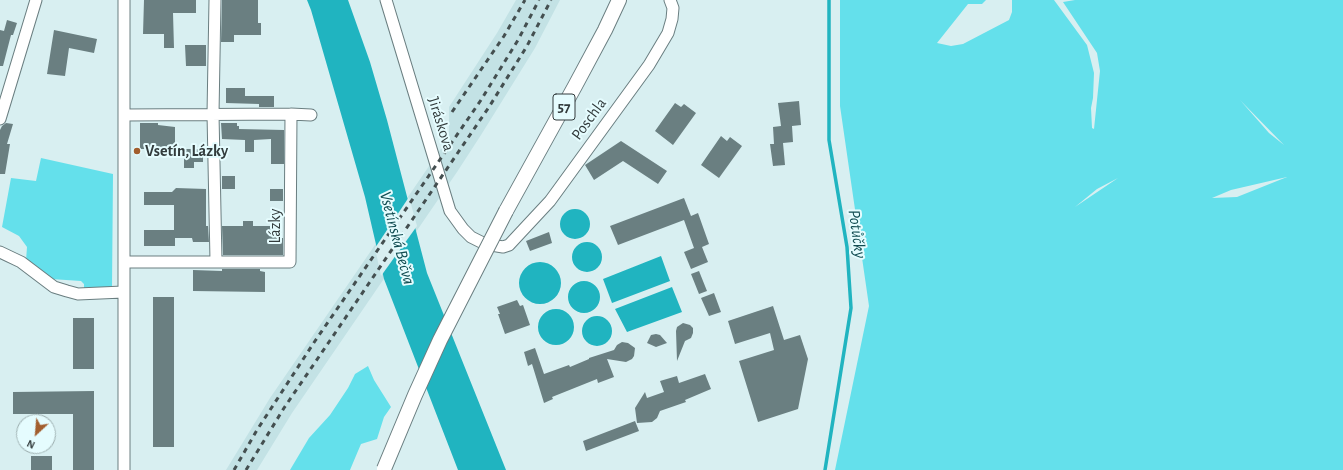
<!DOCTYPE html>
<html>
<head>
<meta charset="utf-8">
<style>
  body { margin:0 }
  #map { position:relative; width:1343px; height:470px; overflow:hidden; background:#d8eff1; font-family:"Alegreya Sans",sans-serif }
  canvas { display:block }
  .north { position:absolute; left:16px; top:414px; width:40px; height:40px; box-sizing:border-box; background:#e5fcfe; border:1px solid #9dafb0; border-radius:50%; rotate:206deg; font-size:11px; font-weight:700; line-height:16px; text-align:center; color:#323b3c }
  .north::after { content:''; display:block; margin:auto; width:14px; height:18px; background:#a25e2e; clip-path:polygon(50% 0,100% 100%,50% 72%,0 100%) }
</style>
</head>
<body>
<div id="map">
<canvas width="1343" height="470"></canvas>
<div class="north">N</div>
</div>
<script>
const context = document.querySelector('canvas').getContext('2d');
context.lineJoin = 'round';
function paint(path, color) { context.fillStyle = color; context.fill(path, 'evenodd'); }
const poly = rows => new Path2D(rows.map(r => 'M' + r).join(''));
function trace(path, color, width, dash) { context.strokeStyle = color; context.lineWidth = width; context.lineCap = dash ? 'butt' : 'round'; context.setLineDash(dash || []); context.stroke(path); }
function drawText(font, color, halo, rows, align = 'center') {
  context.font = font + ' "Alegreya Sans",sans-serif'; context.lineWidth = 4; context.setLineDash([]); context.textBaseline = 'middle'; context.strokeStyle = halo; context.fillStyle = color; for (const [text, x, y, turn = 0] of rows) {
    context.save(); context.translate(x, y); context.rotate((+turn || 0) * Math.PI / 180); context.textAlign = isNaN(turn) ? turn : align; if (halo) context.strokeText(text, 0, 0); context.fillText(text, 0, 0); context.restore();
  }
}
const built = poly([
  [516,0,560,0,535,48,481,135,457,172,292,413,257,470,226,470,270,398,449,137,449,107,497,33]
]);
const green = poly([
  [840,0,986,0,982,4,968,4,937,43,951,46,963,44,1009,20,1012,12,1012,0,1054,0,1087,45,1094,73,1093,98,1091,108,1092,128,1094,129,1100,71,1097,53,1063,2,1075,0,1343,0,1343,470,835,470,869,306,840,106],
  [1240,100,1284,145,1269,133],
  [1287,177,1237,197,1212,198,1231,190],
  [1118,178,1075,207,1097,189],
  [41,158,113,174,112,288,84,290,84,284,81,281,51,279,26,261,27,247,19,236,2,227,11,178,36,181],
  [368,366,374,380,391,407,384,417,377,439,361,444,358,451,350,470,290,470,309,438,330,415,348,388,355,374]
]);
const water = poly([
  [307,0,348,0,370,62,387,120,427,273,506,470,458,470,384,279,365,197,311,10],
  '560 224a15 15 0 1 1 30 0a15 15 0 1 1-30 0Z',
  '572 257a15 15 0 1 1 30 0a15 15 0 1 1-30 0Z',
  [661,256,670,281,612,303,603,279],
  '519 283a21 21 0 1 1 42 0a21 21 0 1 1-42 0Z',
  '568 297a16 16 0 1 1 32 0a16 16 0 1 1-32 0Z',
  [672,287,682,312,627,332,615,309],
  '538 327a18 18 0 1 1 36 0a18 18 0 1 1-36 0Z',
  '582 331a15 15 0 1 1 30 0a15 15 0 1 1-30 0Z'
]);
const pier = poly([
  [409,197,417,226,381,276,375,248]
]);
const stream = poly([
  [825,470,851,308,847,247,829,140,829,0]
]);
const building = poly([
  [144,0,196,0,196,13,173,13,174,48,164,48,164,34,143,34],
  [222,0,258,0,258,23,261,23,261,35,234,35,234,42,221,42],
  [7,20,17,23,13,35,11,35,3,66,0,66,0,30,4,31],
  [54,30,97,39,94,53,69,48,65,76,47,74],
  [185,45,206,45,206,66,186,66],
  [226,88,245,88,245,96,274,96,274,107,259,107,259,104,226,103],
  [799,101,801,125,792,126,793,142,783,143,785,165,773,166,770,144,774,144,773,127,781,126,778,103],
  [675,103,681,107,684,104,696,113,673,145,655,131],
  [6,123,13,124,7,144,10,144,5,174,0,174,0,130,2,126],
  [140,123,158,123,158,125,175,127,175,149,140,149],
  [221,123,237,123,237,126,239,126,239,129,284,130,284,164,271,164,271,139,254,140,254,152,245,152,245,140,222,139],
  [721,136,727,141,730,137,742,146,719,178,701,165],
  [621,141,667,171,658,184,623,161,594,180,585,165],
  [184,149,203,149,203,162,194,162,194,168,184,168],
  [222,176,235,176,235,189,222,189],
  [176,188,206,189,206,226,208,226,209,242,193,242,192,238,175,238,175,246,144,246,144,230,174,230,174,205,144,205,144,192,172,192],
  [270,189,283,189,283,201,270,201],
  [684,198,691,216,698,213,709,244,702,247,708,262,691,269,684,252,694,248,684,220,618,245,610,226],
  [243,221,253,221,253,226,273,226,273,230,281,230,281,238,283,238,283,255,223,255,222,226,243,226],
  [549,232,552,243,530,251,526,241],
  [222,269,260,269,260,271,265,272,265,292,193,291,193,270,222,271],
  [699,271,707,291,699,294,691,274],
  [714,293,721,312,709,316,701,298],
  [153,297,174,297,174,447,153,447],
  [517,300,520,306,523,305,530,325,505,334,498,314,500,314,497,307],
  [773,306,784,340,800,335,808,359,798,409,758,422,739,361,774,350,770,333,735,344,728,321],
  [73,318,94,318,94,369,73,369],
  [683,323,690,325,693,328,693,333,691,338,685,341,677,361,676,331,677,327],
  [656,334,660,335,667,343,656,347,647,343,651,335],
  [622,342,628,343,635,348,634,356,632,359,626,362,607,359,614,377,598,383,597,379,552,397,553,399,544,403,532,364,528,366,524,352,535,348,544,374,569,365,570,367,589,359,589,358,614,350,617,345],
  [705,374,711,389,685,400,686,402,660,411,657,418,652,422,637,423,635,408,645,392,647,398,664,392,660,381,677,376,679,383],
  [94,391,94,470,73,470,73,414,13,414,13,392],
  [635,421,639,431,586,451,583,441],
  [31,456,52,456,52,470,31,470]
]);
const minor = poly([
  [215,0,213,114,216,261],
  [386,0,450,211,463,229,471,237,485,244,503,247,509,245,550,201,649,65,668,33,672,19,673,8,670,0],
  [291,114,311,115],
  [0,119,36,0],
  [0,252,21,262,54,287,67,291,78,294,123,292],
  [124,262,290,262,291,114,125,115],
  [124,470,124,0]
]);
const major = poly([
  [506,211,575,86,605,30,619,0]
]);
const rail = poly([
  [452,112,504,36,525,0],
  [234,470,257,430,315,341,481,100,518,40,539,0],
  [246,470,284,408,489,107,527,46,551,0]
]);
const majorBridge = poly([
  [384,469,415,395,440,340,506,211]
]);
const markers = [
  [137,151,4,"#a25e2e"]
];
const shields = [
  [564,107,22]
];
const shieldNames = [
  ["57",564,107]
];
const streetNames = [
  ["Poschla",589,119,-54],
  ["Jiráskova",441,124,73],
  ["Lázky",275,226,-90]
];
const poiNames = [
  ["Vsetín, Lázky",145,151]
];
const waterNames = [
  ["Potůčky",857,234,82],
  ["Vsetínská Bečva",397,238,75]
];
paint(built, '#c3e2e5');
paint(green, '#64e0eb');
paint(water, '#20b4c0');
paint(pier, '#d8eff1');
trace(stream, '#20b4c0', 3.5);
paint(building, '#6a7f81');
trace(minor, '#6a7e80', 13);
trace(major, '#6a7e80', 16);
trace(minor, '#fff', 11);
trace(major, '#fff', 14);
trace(rail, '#444f50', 3, [5, 5]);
trace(majorBridge, '#6a7e80', 16, []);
trace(majorBridge, '#fff', 14);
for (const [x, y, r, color] of markers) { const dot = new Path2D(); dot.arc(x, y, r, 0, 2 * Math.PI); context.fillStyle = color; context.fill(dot); trace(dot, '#e5fcfe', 1.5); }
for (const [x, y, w] of shields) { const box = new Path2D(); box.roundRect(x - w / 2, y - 13, w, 26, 3); context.fillStyle = '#e5fcfe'; context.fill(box); trace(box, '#323b3c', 1); }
drawText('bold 15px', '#323b3c', null, shieldNames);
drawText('16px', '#323b3c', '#e5fcfe', streetNames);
drawText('bold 16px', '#323b3c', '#e5fcfe', poiNames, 'left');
drawText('italic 17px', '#114c51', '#e5fcfe', waterNames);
</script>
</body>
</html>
